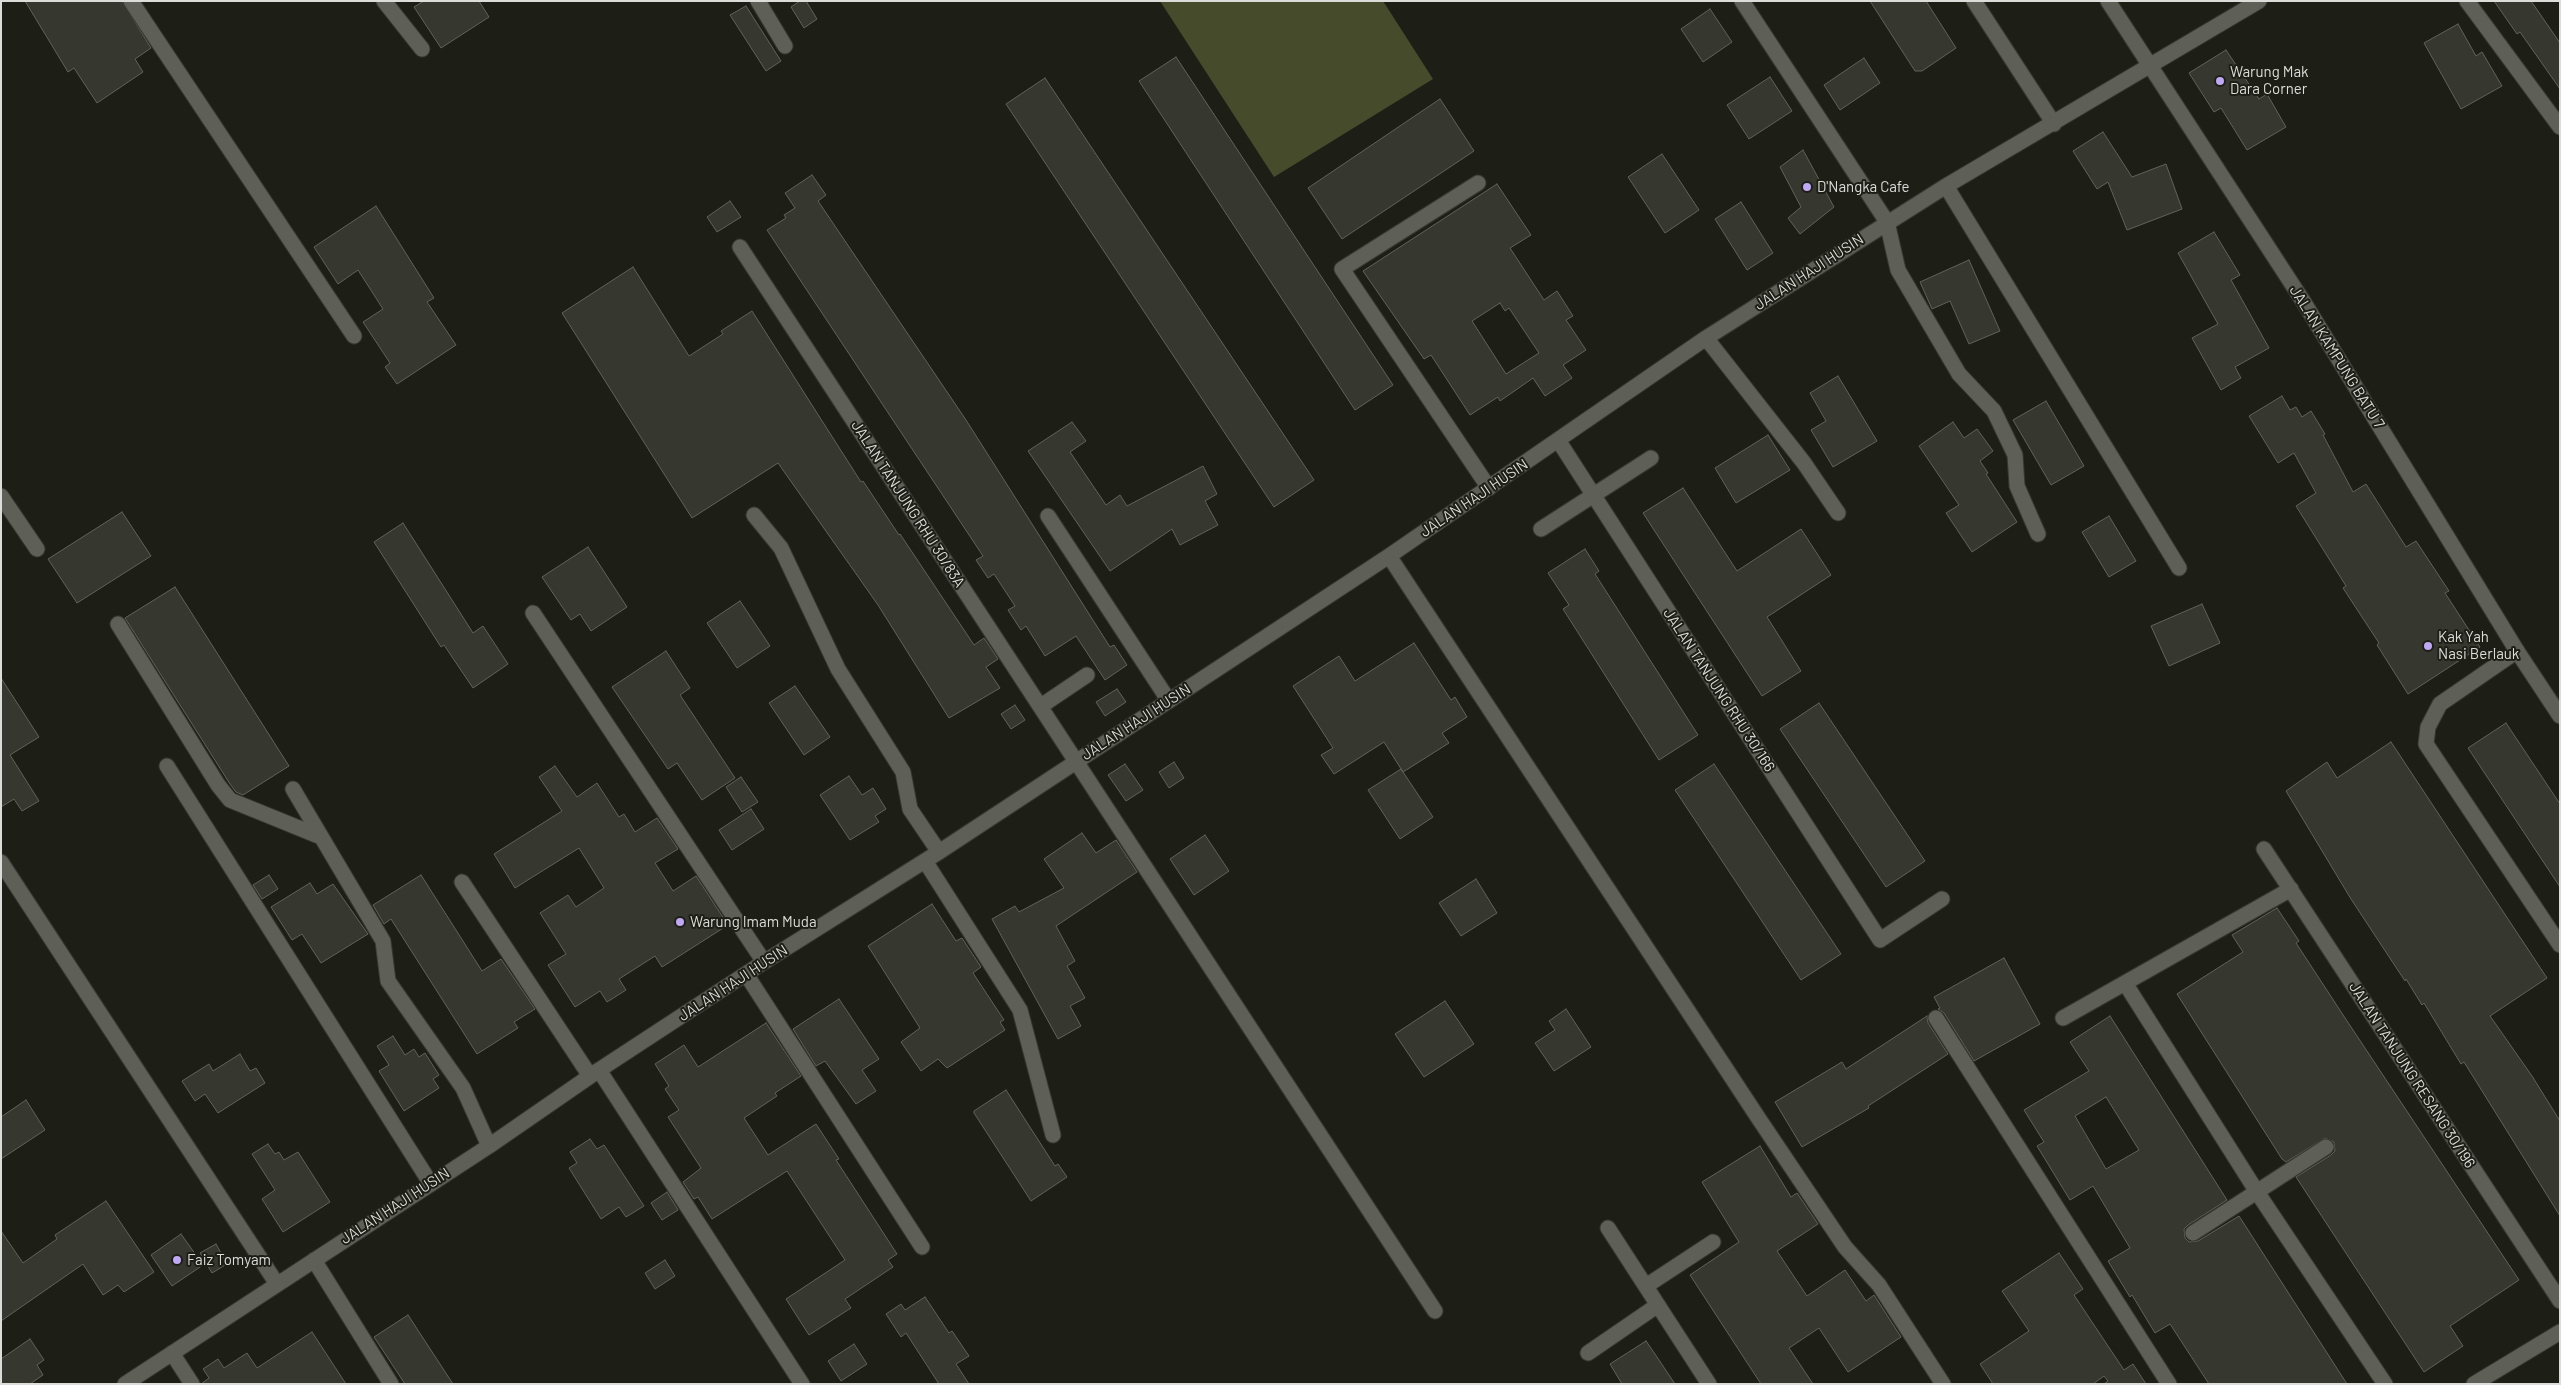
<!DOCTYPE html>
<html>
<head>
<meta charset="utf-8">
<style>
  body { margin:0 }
  #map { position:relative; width:2561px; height:1385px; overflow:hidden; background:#1d1f17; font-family:Barlow,sans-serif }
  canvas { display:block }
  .frame { position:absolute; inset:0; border:2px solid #dcddd8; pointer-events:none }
</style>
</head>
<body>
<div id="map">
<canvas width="2561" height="1385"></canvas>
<div class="frame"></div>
</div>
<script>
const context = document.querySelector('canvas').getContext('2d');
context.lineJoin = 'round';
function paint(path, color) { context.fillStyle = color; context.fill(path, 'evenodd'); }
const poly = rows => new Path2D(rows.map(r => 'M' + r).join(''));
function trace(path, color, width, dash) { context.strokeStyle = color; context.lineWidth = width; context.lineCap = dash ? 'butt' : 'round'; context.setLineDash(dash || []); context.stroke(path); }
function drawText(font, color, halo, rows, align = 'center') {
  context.font = font + ' Barlow,sans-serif'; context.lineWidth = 4; context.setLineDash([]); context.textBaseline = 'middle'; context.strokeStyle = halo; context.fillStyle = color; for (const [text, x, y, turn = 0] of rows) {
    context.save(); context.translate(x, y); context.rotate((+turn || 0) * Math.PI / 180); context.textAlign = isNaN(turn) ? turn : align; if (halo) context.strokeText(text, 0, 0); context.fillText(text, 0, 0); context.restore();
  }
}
const forest = poly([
  [1160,1,1383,1,1433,79,1274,177]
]);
const building = poly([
  [25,1,122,1,151,48,135,59,143,72,97,103,74,68,68,72,25,1],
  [424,1,479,1,489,17,441,48,414,7,424,1],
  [800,1,806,1,817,19,804,28,791,7,800,1],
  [1870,1,1926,1,1956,48,1922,71,1915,71,1870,1],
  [2494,1,2531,1,2560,43,2560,89,2520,32,2517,34,2494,1],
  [746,6,781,61,766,71,730,15,746,6],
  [1710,9,1732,42,1703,62,1681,29,1710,9],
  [2458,24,2476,56,2482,52,2502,86,2461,109,2424,43,2458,24],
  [2226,50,2259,99,2267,94,2286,127,2247,150,2221,108,2214,112,2189,73,2226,50],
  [1176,57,1393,385,1355,410,1139,81,1176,57],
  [1864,58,1880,83,1840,110,1824,85,1864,58],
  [1770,77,1792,111,1749,139,1727,105,1770,77],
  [1045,78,1314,480,1274,507,1006,104,1045,78],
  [1440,99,1474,151,1342,239,1308,188,1440,99],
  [2103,132,2132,177,2166,164,2182,209,2127,230,2108,182,2097,189,2073,151,2103,132],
  [1803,150,1834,207,1800,234,1788,218,1801,207,1780,167,1803,150],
  [1662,154,1699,210,1665,233,1628,177,1662,154],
  [812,175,826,195,818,201,966,420,1110,647,1114,645,1127,665,1105,680,1076,636,1045,656,1026,626,1021,630,1008,610,1015,606,994,574,988,578,976,560,983,556,767,230,786,218,784,215,795,208,785,193,812,175],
  [1497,184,1531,235,1510,248,1544,300,1557,291,1573,316,1566,320,1586,350,1563,365,1572,378,1545,396,1533,378,1500,401,1498,397,1470,415,1431,355,1424,359,1363,271,1497,184],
  [1500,303,1505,311,1509,308,1539,353,1506,374,1472,321,1500,303],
  [730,201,741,217,717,232,707,217,730,201],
  [1741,202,1773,253,1747,270,1715,219,1741,202],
  [376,206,434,298,427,302,456,345,397,384,385,367,390,363,363,322,383,309,358,270,338,284,314,247,376,206],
  [2214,232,2240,275,2231,280,2269,348,2235,367,2241,378,2221,390,2192,338,2218,324,2178,253,2214,232],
  [1969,260,2000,331,1969,344,1950,301,1932,309,1920,282,1969,260],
  [633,267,689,356,723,334,721,331,752,311,861,482,863,481,899,535,900,534,974,645,984,638,998,659,986,667,1000,688,949,718,878,605,778,463,692,518,562,313,633,267],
  [1838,376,1877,441,1833,467,1811,430,1826,421,1810,393,1838,376],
  [2282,396,2290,410,2296,407,2302,417,2311,411,2325,434,2323,435,2353,492,2366,484,2406,547,2416,541,2449,591,2445,593,2480,647,2408,694,2377,645,2379,643,2343,588,2346,586,2296,506,2316,493,2294,453,2278,463,2249,416,2282,396],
  [2046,401,2084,466,2051,485,2013,420,2046,401],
  [1072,422,1086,441,1070,452,1106,505,1120,495,1127,506,1203,466,1217,494,1205,501,1218,525,1180,545,1172,529,1110,571,1028,451,1072,422],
  [1953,422,1964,438,1977,429,1993,451,1980,461,1988,473,1986,474,2017,522,1972,552,1946,513,1959,505,1919,446,1953,422],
  [1768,435,1790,470,1736,503,1715,468,1768,435],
  [1683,488,1737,571,1801,529,1831,575,1767,617,1801,671,1762,696,1643,513,1683,488],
  [122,512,151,556,77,603,48,559,122,512],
  [2109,516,2136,561,2109,577,2082,532,2109,516],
  [403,523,473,633,483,626,508,664,473,688,444,645,441,647,374,542,403,523],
  [588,547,627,607,591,631,580,614,571,620,542,577,588,547],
  [1585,549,1599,571,1595,574,1698,735,1659,760,1563,609,1569,605,1548,573,1585,549],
  [175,587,289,766,243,795,236,792,230,784,125,618,175,587],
  [740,601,770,646,737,668,707,623,740,601],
  [2202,604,2220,643,2169,666,2151,626,2202,604],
  [1414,643,1451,700,1455,697,1467,717,1442,733,1449,743,1403,772,1384,742,1334,774,1321,755,1333,748,1293,686,1339,656,1355,681,1414,643],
  [666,651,690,688,680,695,735,778,702,800,677,763,668,769,612,687,666,651],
  [1,678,39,737,10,755,39,801,22,811,14,799,1,807,1,678],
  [795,686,830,737,804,755,769,703,795,686],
  [1117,689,1126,702,1105,716,1096,702,1117,689],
  [1819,703,1925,861,1886,887,1780,729,1819,703],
  [1015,705,1025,720,1011,729,1001,714,1015,705],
  [2506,723,2560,804,2560,887,2468,748,2506,723],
  [2391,742,2547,978,2490,1016,2532,1076,2560,1121,2560,1216,2464,1062,2461,1064,2424,1003,2422,1005,2406,979,2405,981,2351,899,2286,791,2327,762,2337,778,2391,742],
  [1174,762,1184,778,1169,788,1159,772,1174,762],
  [1125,764,1143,790,1126,801,1108,775,1125,764],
  [1714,764,1841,954,1801,980,1675,790,1714,764],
  [555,766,577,797,597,783,619,817,624,814,635,832,657,818,678,849,655,863,673,891,696,876,728,925,662,967,655,956,619,979,626,990,607,1002,600,991,575,1007,548,965,566,954,540,913,568,895,576,907,604,888,579,848,515,888,494,854,562,811,539,777,555,766],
  [1401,769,1433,817,1400,839,1368,790,1401,769],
  [849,776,862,795,873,788,886,809,875,816,879,822,850,840,820,795,849,776],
  [741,777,758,802,742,812,726,787,741,777],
  [751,809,764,829,732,850,719,830,751,809],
  [1082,833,1096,853,1116,840,1137,872,1056,926,1075,961,1067,966,1085,998,1070,1006,1081,1026,1058,1039,992,919,1015,906,1019,912,1064,888,1044,859,1082,833],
  [1205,835,1229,871,1194,895,1170,859,1205,835],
  [269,875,278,889,262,899,253,885,269,875],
  [421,875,482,971,501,959,535,1009,514,1022,518,1028,477,1054,391,919,384,924,373,905,421,875],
  [1476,879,1497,913,1461,936,1439,903,1476,879],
  [310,883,317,894,333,884,368,934,321,963,302,934,292,940,271,907,310,883],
  [932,904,956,941,962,938,981,967,973,973,1004,1020,1000,1022,1005,1030,947,1068,938,1059,921,1071,901,1042,920,1028,868,946,932,904],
  [2277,908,2299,941,2296,943,2347,1021,2519,1280,2450,1326,2463,1346,2424,1372,2296,1177,2331,1155,2335,1151,2334,1142,2325,1138,2286,1162,2282,1159,2177,994,2243,952,2232,935,2277,908],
  [2004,958,2040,1024,1974,1061,1944,1013,1938,1009,1940,1008,1934,997,2004,958],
  [839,999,879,1059,862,1070,876,1091,856,1104,825,1061,816,1066,793,1029,839,999],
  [1445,1001,1474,1044,1424,1077,1395,1034,1445,1001],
  [1566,1009,1591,1047,1554,1071,1535,1043,1555,1030,1549,1021,1566,1009],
  [1927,1016,1928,1023,1948,1054,1868,1106,1869,1108,1802,1147,1775,1102,1842,1062,1846,1069,1927,1016],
  [2110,1016,2227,1200,2188,1225,2184,1229,2185,1238,2189,1242,2198,1241,2239,1216,2347,1384,2209,1384,2170,1324,2155,1333,2132,1295,2130,1297,2108,1261,2130,1248,2093,1186,2070,1200,2037,1146,2044,1142,2024,1110,2089,1071,2070,1042,2110,1016],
  [2106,1097,2139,1150,2106,1169,2075,1116,2106,1097],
  [766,1023,801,1076,775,1093,777,1096,744,1118,768,1155,816,1124,839,1159,836,1160,897,1254,888,1260,893,1267,845,1299,851,1308,809,1335,786,1299,845,1260,787,1171,712,1219,698,1197,694,1199,683,1182,701,1168,668,1117,679,1110,665,1089,669,1086,655,1064,684,1045,698,1067,766,1023],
  [393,1036,405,1055,414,1049,419,1057,425,1053,439,1075,433,1079,439,1088,404,1111,379,1071,389,1065,377,1046,393,1036],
  [240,1054,250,1071,256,1068,265,1083,218,1113,205,1094,195,1101,182,1081,209,1064,213,1071,240,1054],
  [1006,1090,1055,1166,1058,1164,1067,1177,1031,1201,974,1113,974,1111,1006,1090],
  [26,1100,45,1130,1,1159,1,1117,26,1100],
  [590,1139,597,1149,604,1145,644,1206,626,1217,619,1207,601,1219,569,1168,577,1163,570,1152,590,1139],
  [268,1144,275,1154,279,1152,284,1160,298,1152,330,1202,283,1232,262,1199,275,1190,252,1154,268,1144],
  [1760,1146,1791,1197,1797,1193,1818,1224,1777,1251,1807,1296,1845,1270,1866,1301,1874,1295,1901,1337,1848,1372,1819,1328,1789,1348,1813,1384,1761,1384,1690,1275,1739,1242,1702,1182,1760,1146],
  [667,1192,678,1210,662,1220,651,1203,667,1192],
  [106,1201,154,1272,124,1292,118,1285,103,1295,83,1264,1,1321,1,1231,23,1263,57,1239,55,1235,106,1201],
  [181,1234,203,1265,172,1286,151,1255,181,1234],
  [216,1244,227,1264,212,1273,200,1253,216,1244],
  [2059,1253,2083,1289,2074,1295,2124,1370,2133,1364,2146,1384,2104,1384,2108,1381,2104,1376,2093,1384,1993,1384,1980,1364,2029,1331,2002,1291,2059,1253],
  [665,1260,675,1276,655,1289,645,1273,665,1260],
  [925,1297,949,1333,952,1331,969,1356,956,1364,969,1384,939,1384,906,1333,901,1337,886,1314,901,1304,905,1310,925,1297],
  [408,1315,453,1384,405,1384,374,1337,408,1315],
  [312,1332,346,1384,201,1384,209,1378,203,1369,218,1359,224,1368,247,1353,257,1368,312,1332],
  [30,1339,44,1360,37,1365,43,1375,30,1384,1,1384,1,1359,30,1339],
  [1646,1341,1657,1357,1675,1384,1622,1384,1610,1364,1646,1341],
  [854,1344,867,1364,841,1381,828,1361,854,1344]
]);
const street = poly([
  [131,1,354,336],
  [384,1,422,49],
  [758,1,785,46],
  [1742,1,1887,222,1898,270,1959,374,1994,411,2015,455,2017,486,2038,534],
  [1974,1,2054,124],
  [2467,1,2560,127],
  [1478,183,1342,269,1489,488],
  [1946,186,2179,568],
  [740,247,1435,1311],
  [1706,338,1804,463,1838,513],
  [1558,440,1880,940,1942,899],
  [1,496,37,549],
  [754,515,781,548,838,669,903,772,910,809,939,852],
  [1048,516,1169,701],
  [1541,529,1651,458],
  [1389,556,1759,1119,1845,1247,1879,1285,1943,1384],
  [533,613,764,962],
  [118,624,218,785,230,800,321,837],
  [2517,651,2440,704,2428,727,2426,744,2560,945],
  [1041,706,1087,675],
  [167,766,431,1184],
  [293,789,383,941,388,981,463,1088,489,1146],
  [2264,849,2560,1301],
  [925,861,1020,1010,1053,1135],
  [1,862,277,1284],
  [462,882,590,1076],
  [746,974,922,1247],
  [2125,983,2257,1192,2385,1384],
  [1936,1018,2169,1384],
  [2063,1018,2291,889],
  [599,1070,802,1384],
  [1608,1228,1709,1384],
  [2193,1233,2326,1147],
  [314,1260,391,1384],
  [1646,1286,1713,1242],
  [172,1353,192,1384],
  [1588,1353,1658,1305],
  [125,1384,489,1146,599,1070,764,962,939,852,1389,556,1706,338,1946,186,2259,1],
  [2474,1384,2560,1332]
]);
const secondary = poly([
  [2108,1,2303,301,2517,651,2560,716]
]);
const markers = [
  [2220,81,5,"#bfa8f4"],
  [1807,187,5,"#bfa8f4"],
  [2428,646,5,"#bfa8f4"],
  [680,922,5,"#bfa8f4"],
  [177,1260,5,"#bfa8f4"]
];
const poiNames = [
  ["Warung Mak",2230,72],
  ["Dara Corner",2230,89],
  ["D'Nangka Cafe",1817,187],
  ["Kak Yah",2438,637],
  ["Nasi Berlauk",2438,654],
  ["Warung Imam Muda",690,922],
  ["Faiz Tomyam",187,1260]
];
const streetNames = [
  ["JALAN HAJI HUSIN",1809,272,-33],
  ["JALAN KAMPUNG BATU 7",2337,357,58],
  ["JALAN HAJI HUSIN",1474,498,-34],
  ["JALAN TANJUNG RHU 30/83A",908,504,57],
  ["JALAN TANJUNG RHU 30/166",1719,690,57],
  ["JALAN HAJI HUSIN",1136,722,-33],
  ["JALAN HAJI HUSIN",733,983,-33],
  ["JALAN TANJUNG RESANG 30/196",2412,1075,57],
  ["JALAN HAJI HUSIN",395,1206,-33]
];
paint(forest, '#464c2b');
paint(building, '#363830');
trace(building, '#61635a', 1);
trace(street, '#373833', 17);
trace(secondary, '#373833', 17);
trace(street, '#5e6057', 15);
trace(secondary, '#5e6057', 15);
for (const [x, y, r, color] of markers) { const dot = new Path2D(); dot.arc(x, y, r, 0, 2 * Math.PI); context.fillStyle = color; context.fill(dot); trace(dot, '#1d1f17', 2); }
drawText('15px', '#dcddd8', '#1d1f17', poiNames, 'left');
drawText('15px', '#dcddd8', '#1d1f17', streetNames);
</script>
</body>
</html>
